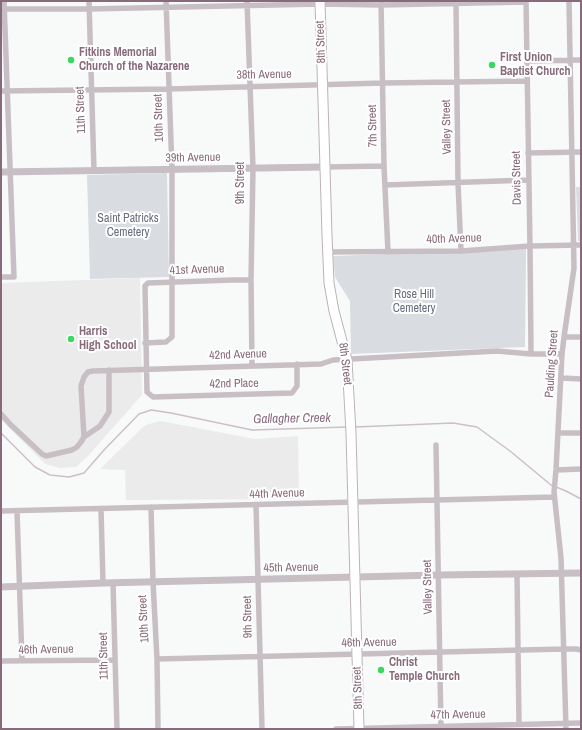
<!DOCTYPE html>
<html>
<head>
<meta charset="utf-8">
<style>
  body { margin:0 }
  #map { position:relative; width:582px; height:730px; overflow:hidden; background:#f8fafa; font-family:"Archivo Narrow",sans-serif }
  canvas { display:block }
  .frame { position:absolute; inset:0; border:2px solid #876b7a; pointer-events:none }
</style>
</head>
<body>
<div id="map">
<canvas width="582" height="730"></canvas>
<div class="frame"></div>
</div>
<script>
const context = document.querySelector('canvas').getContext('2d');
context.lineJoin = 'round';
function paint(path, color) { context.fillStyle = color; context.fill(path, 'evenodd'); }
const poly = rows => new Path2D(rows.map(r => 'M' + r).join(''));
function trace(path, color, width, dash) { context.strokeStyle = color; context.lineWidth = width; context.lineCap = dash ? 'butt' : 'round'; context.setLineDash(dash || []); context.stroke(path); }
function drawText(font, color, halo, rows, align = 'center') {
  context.font = font + ' "Archivo Narrow",sans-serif'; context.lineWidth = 4; context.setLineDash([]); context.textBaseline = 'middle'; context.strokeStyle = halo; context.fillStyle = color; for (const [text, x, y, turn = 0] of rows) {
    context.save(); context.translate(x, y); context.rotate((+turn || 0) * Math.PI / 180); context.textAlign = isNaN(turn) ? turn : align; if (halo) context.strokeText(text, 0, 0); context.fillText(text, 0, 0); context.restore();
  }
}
const built = poly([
  [140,278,142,395,87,457,76,467,60,468,45,464,1,420,1,283],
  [161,421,255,439,298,436,299,499,126,500,125,470,100,469,145,425]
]);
const green = poly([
  [167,173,169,277,90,279,87,175],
  [576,187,581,187,581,241,578,241],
  [526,249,525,347,351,354,350,301,335,277,333,256]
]);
const stream = poly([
  [355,427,453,423,477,427,510,451,551,485,566,491,581,499],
  [1,433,35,467,50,475,69,477,84,473,104,450,139,414,151,410,171,413,252,430,347,427]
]);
const minor = poly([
  [89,1,94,171],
  [247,1,253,168,251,280,252,365],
  [381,1,384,166,388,252],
  [526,1,530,246,531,354],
  [456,3,458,183,461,251],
  [1,9,89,9,320,4,381,5,526,2],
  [527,61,581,60],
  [1,91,169,89,383,83,527,81],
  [528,153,581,152],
  [325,167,384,166],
  [385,185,528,180],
  [327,252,461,251,530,246,581,245],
  [1,277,14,277,4,1],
  [251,280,232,280,148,283,145,286,147,392,153,397,255,394,292,393,297,386,297,364],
  [564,337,581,337],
  [145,343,166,342,172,337,172,170,166,1],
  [561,378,581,379],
  [1,414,11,425,42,454,46,456,72,450,77,447,81,442,84,437,81,386,84,377,88,372,93,371,321,364,333,360,497,351,531,354,562,354],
  [558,433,581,433],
  [84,437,100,426,109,412,109,370],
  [436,445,441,729],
  [556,470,581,469],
  [256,505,262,729],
  [151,507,153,582,157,659,158,729],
  [101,509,103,583],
  [1,511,554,497],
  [17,511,22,661],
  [517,574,519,724],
  [113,583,117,729],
  [157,659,564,649,576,649,581,650],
  [1,661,115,660],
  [336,729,581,723],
  [566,729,561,558,554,492,556,470,562,354,564,337,574,268,569,1]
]);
const tertiary = poly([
  [1,172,325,167],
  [1,587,103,583,439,575,581,573]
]);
const primary = poly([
  [320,1,327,235,329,283,334,311,347,360,351,433,359,729]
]);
const markers = [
  [71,60,4,"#39d85f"],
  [492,65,4,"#39d85f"],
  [71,339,4,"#39d85f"],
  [381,670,4,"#39d85f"]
];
const streetNames = [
  ["8th Street",321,42,-92],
  ["38th Avenue",264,75,-1],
  ["11th Street",81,110,-92],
  ["10th Street",159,118,-92],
  ["7th Street",373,126,-91],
  ["Valley Street",447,127,-91],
  ["39th Avenue",193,158,-1],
  ["Davis Street",517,178,-91],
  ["9th Street",241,183,-90],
  ["40th Avenue",454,239,-2],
  ["41st Avenue",197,270,-2],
  ["42nd Avenue",238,355,-2],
  ["8th Street",345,364,83],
  ["Paulding Street",552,364,-86],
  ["42nd Place",234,384,-1],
  ["44th Avenue",277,494,-2],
  ["45th Avenue",291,568,-1],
  ["Valley Street",428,587,-91],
  ["9th Street",248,617,-91],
  ["10th Street",144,619,-93],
  ["46th Avenue",369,643,-1],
  ["46th Avenue",46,650,-1],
  ["11th Street",104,656,-91],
  ["8th Street",358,688,-92],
  ["47th Avenue",458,715,-1]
];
const poiNames = [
  ["Fitkins Memorial",79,53],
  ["Church of the Nazarene",79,67],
  ["First Union",500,58],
  ["Baptist Church",500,72],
  ["Harris",79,332],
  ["High School",79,346],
  ["Christ",389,663],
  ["Temple Church",389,677]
];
const parkNames = [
  ["Saint Patricks",128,219],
  ["Cemetery",128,233],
  ["Rose Hill",414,295],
  ["Cemetery",414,309]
];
const waterNames = [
  ["Gallagher Creek",292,419,-1]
];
paint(built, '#ebebec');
paint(green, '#d9dce0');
trace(stream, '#cdbfc9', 1.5);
trace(primary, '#bcb3b8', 11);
trace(minor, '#c7bfc4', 5.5);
trace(tertiary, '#c7bfc4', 7);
trace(primary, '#fff', 9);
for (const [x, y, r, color] of markers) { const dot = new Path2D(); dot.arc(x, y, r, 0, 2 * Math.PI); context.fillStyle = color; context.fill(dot); trace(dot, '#fff', 1.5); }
drawText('12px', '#876b7a', '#fff', streetNames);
drawText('bold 12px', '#876b7a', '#fff', poiNames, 'left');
drawText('12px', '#696d7e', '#fff', parkNames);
drawText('italic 13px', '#886c80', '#fff', waterNames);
</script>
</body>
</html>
